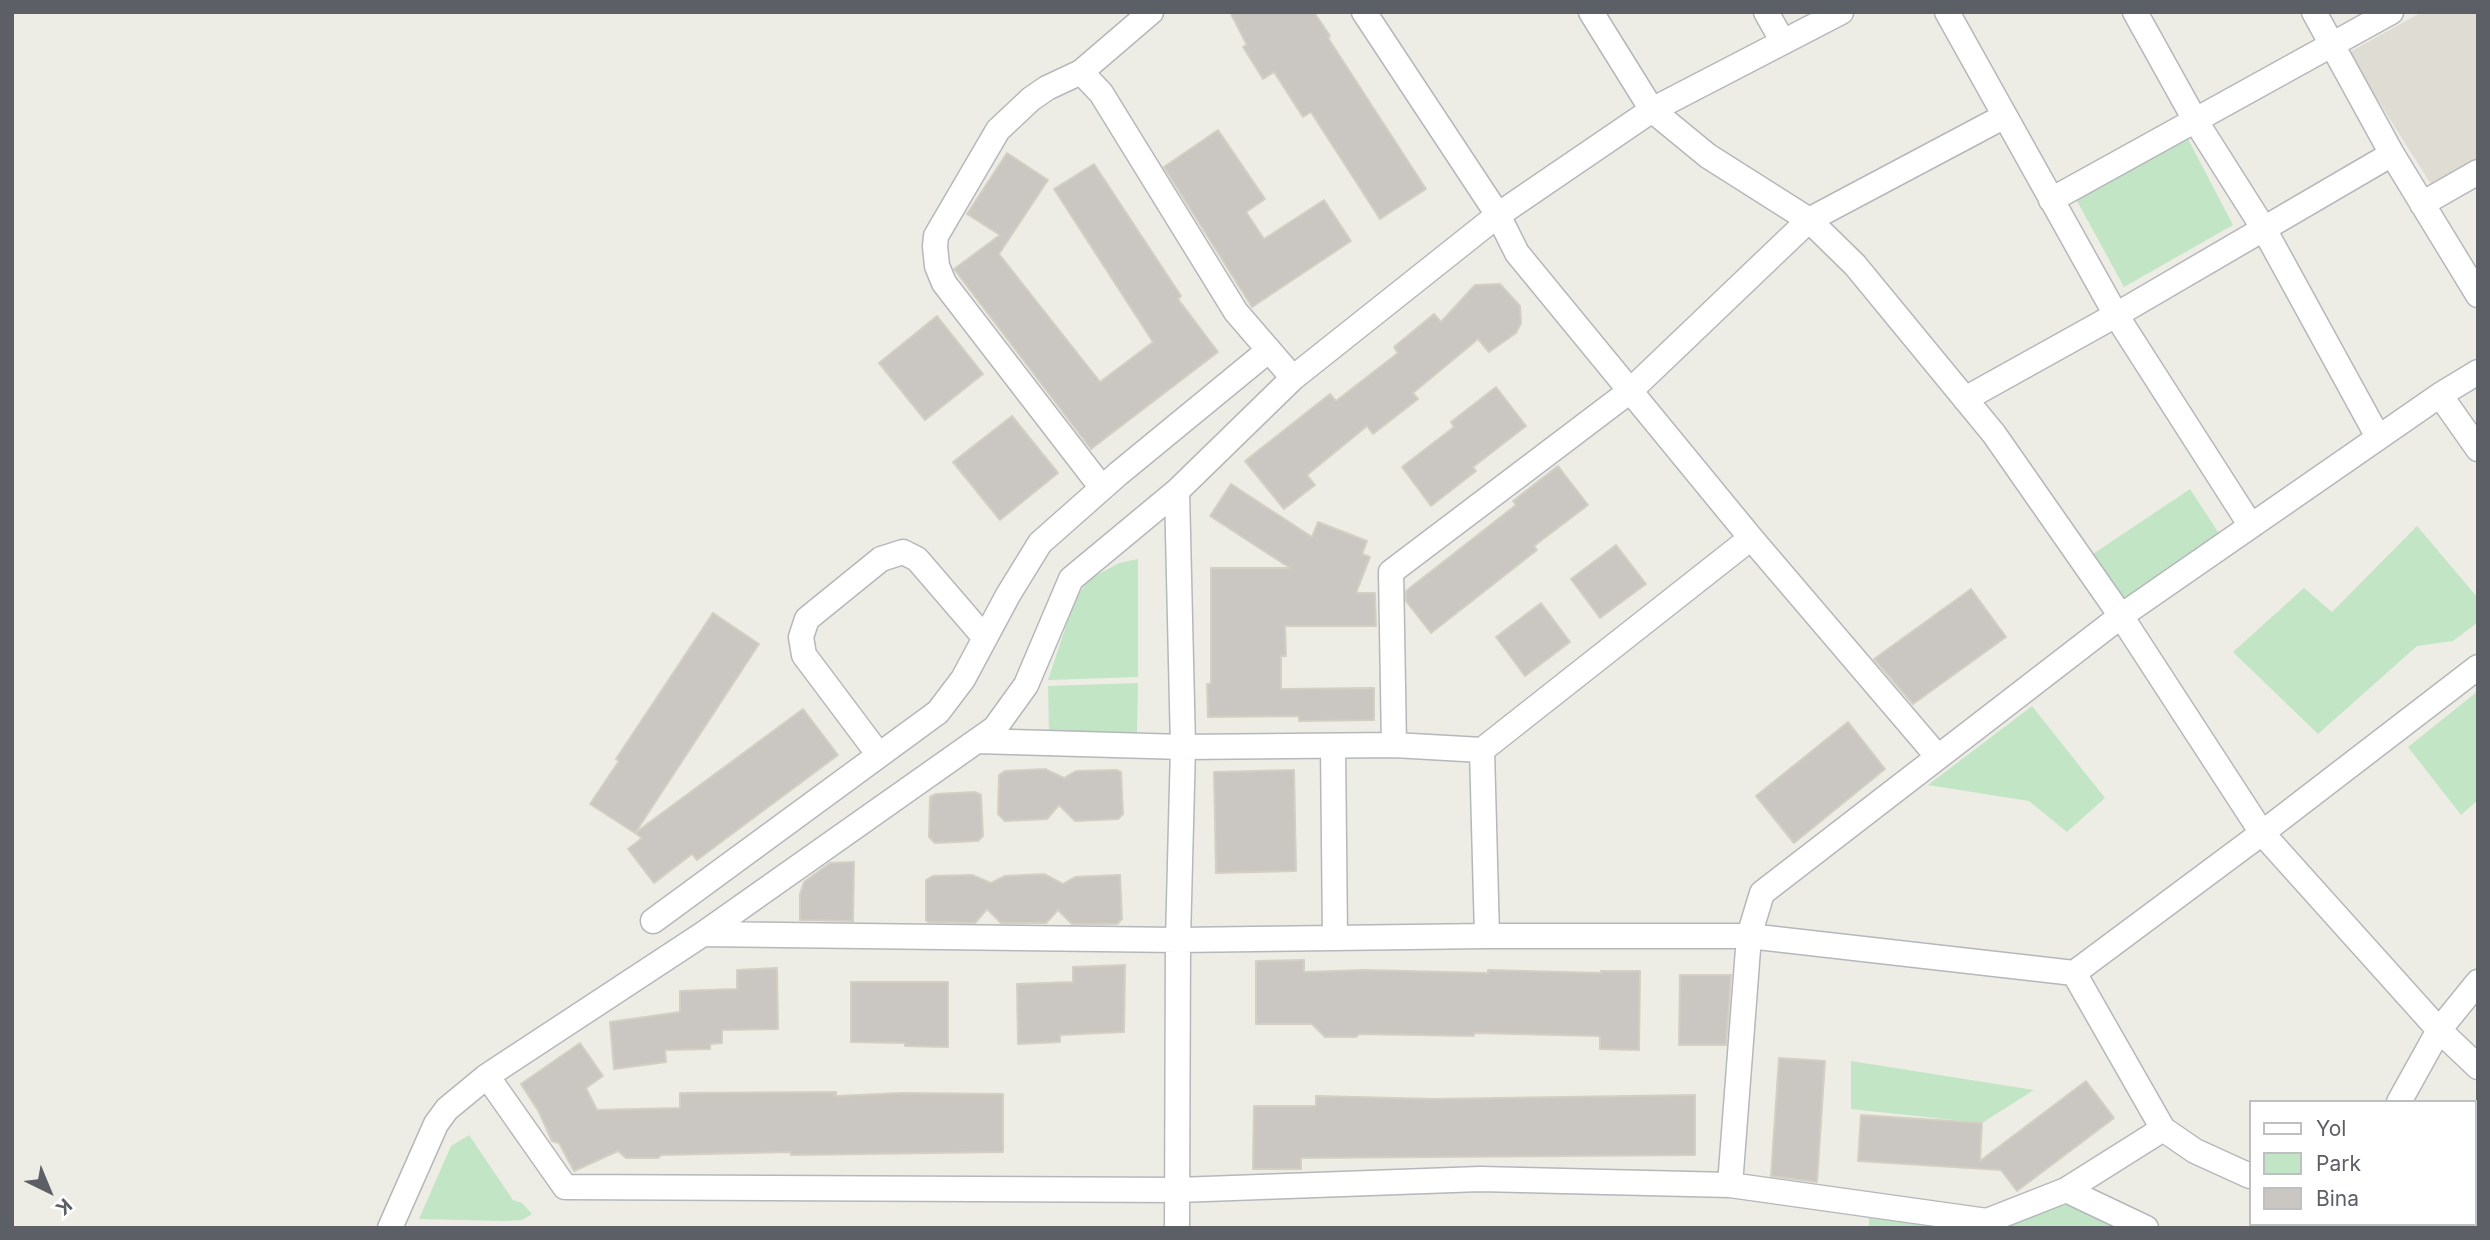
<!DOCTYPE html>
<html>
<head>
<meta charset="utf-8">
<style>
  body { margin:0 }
  #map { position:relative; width:2490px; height:1240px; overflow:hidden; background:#eeede5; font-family:Inter,sans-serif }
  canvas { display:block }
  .frame { position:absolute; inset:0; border:14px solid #5c5f65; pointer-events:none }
  .legend { position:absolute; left:2249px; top:1100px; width:228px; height:126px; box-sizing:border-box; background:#fff; border:2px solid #bebfc1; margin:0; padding:9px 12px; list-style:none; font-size:21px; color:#5c5f65 }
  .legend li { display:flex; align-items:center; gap:14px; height:35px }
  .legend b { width:35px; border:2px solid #bebfc1 }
  .north { position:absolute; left:14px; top:1156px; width:70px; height:70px; -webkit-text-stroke:5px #fff; paint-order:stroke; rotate:137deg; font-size:19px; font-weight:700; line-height:28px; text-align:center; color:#5c5f65 }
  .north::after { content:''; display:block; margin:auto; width:24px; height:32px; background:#5c5f65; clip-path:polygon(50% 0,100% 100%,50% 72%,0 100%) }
</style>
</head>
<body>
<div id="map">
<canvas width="2490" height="1240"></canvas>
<div class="frame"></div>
<ul class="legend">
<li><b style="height:9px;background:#fff"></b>Yol</li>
<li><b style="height:19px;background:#c2e5c5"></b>Park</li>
<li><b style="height:19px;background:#cac7c2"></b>Bina</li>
</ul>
<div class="north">K</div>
</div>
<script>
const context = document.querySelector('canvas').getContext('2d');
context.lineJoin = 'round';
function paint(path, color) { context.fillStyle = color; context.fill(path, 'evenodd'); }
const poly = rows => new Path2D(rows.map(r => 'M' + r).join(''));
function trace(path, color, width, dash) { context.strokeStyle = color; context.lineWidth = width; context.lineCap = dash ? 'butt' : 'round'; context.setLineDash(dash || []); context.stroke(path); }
const education = poly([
  [2422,12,2478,12,2478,159,2431,184,2348,53]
]);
const green = poly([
  [2187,137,2233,225,2124,287,2076,199],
  [2190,489,2222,538,2123,610,2087,558],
  [2417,526,2478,598,2478,622,2453,641,2417,646,2318,734,2233,652,2304,588,2332,612],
  [1138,559,1138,677,1048,680,1074,602,1088,580,1119,563],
  [1138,683,1137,732,1049,735,1048,686],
  [2478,691,2478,800,2461,815,2408,747],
  [2032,706,2105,798,2067,832,2029,801,1928,785],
  [1851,1061,2034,1090,1982,1123,1851,1109],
  [469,1135,513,1200,522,1203,532,1214,522,1220,505,1221,419,1219,451,1146],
  [2081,1204,2134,1228,1869,1228,1869,1218]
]);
const building = poly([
  [1230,12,1314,12,1330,36,1328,38,1426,189,1380,219,1311,112,1303,117,1274,72,1263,79,1243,47,1247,45,1230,12],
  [1218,130,1265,199,1246,212,1264,239,1324,200,1351,241,1252,307,1164,167,1218,130],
  [1007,153,1048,180,999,254,1100,382,1153,342,1054,189,1094,164,1181,296,1178,299,1218,352,1091,449,954,269,1000,235,967,214,1007,153],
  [1500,284,1520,306,1521,323,1516,333,1489,352,1478,339,1413,393,1418,399,1373,434,1367,426,1307,475,1315,485,1284,509,1245,461,1330,394,1336,401,1398,353,1394,347,1434,314,1441,322,1475,285,1500,284],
  [937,316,983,374,925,420,879,363,937,316],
  [1496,387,1526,426,1473,467,1476,471,1431,506,1402,467,1454,427,1451,422,1496,387],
  [1012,416,1058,473,1000,520,953,462,1012,416],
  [1558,466,1588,505,1534,546,1537,550,1431,633,1406,601,1406,591,1516,505,1513,501,1558,466],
  [1231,484,1312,537,1318,522,1367,541,1362,554,1370,557,1356,593,1375,593,1376,626,1285,626,1286,656,1281,656,1281,689,1374,688,1374,720,1299,721,1299,716,1208,717,1207,684,1211,684,1211,568,1290,568,1210,516,1231,484],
  [1616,545,1646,584,1600,618,1571,579,1616,545],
  [1971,589,2006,637,1913,704,1874,659,1971,589],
  [1541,603,1570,642,1525,676,1496,637,1541,603],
  [713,613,759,644,635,833,590,804,619,761,616,759,713,613],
  [803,709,838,755,697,860,692,854,654,883,628,849,642,838,635,833,803,709],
  [1848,722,1885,769,1794,843,1756,796,1848,722],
  [1045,769,1064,778,1076,771,1116,770,1121,772,1123,814,1118,819,1075,821,1059,805,1047,819,1005,821,998,814,999,775,1005,771,1045,769],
  [1294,770,1296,871,1216,873,1214,772,1294,770],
  [975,792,981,795,983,836,978,841,935,843,929,837,930,797,936,794,975,792],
  [854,862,853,921,800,920,800,894,804,882,830,863,854,862],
  [1044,874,1063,884,1075,877,1120,875,1122,919,1117,924,1072,924,1058,910,1046,923,1001,923,987,909,975,923,928,922,926,920,926,880,933,876,972,875,991,883,1005,876,1044,874],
  [1304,960,1304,972,1364,970,1488,973,1488,970,1601,973,1601,971,1640,971,1639,1050,1600,1049,1600,1036,1474,1033,1474,1036,1359,1034,1356,1037,1325,1037,1312,1024,1256,1024,1256,961,1304,960],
  [1125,965,1124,1032,1060,1035,1060,1042,1018,1044,1017,984,1073,982,1073,967,1125,965],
  [777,968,778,1029,722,1030,722,1043,710,1044,710,1049,665,1050,666,1062,614,1069,610,1022,680,1012,680,991,737,989,737,970,777,968],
  [1680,975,1731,975,1726,1045,1679,1045,1680,975],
  [851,982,948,982,948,1047,905,1046,905,1043,851,1042,851,982],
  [580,1043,603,1076,586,1088,597,1110,680,1108,680,1093,836,1092,836,1096,902,1093,1003,1094,1003,1152,791,1155,791,1152,661,1155,658,1158,626,1158,618,1151,574,1171,559,1143,552,1141,539,1112,521,1084,580,1043],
  [1779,1058,1825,1061,1817,1182,1771,1176,1779,1058],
  [2086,1081,2114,1118,2017,1191,2001,1170,1858,1161,1861,1115,1982,1123,1980,1161,2086,1081],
  [1695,1095,1695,1155,1301,1158,1301,1169,1253,1169,1254,1106,1316,1106,1316,1096,1433,1099,1695,1095]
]);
const minor = poly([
  [1364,12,1498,215,1517,253,1751,538,1938,757],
  [1591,12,1652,110,1708,156,1809,220,1855,265,1994,434,2121,616,2262,833,2439,1030,2478,1067],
  [1766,12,1783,42],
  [1947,12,2116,315,2251,526],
  [2135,12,2195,120,2264,229,2378,437],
  [2314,12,2392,154,2478,295],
  [1081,72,1101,93,1236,312,1293,378],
  [2051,200,2391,12],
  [2422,204,2478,172],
  [2440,395,2478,449],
  [1965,399,2116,315,2392,154],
  [1102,488,944,283,937,266,935,246,936,236,998,130,1031,99,1047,88,1081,72,1151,12],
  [1177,491,1183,747,1178,940,1177,1228],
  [977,741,1183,747,1394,745,1482,750],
  [1394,745,1391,572,1630,391,1809,220,2003,117],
  [1333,746,1335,938],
  [879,755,804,655,801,637,807,619,881,559,903,552,917,559,985,638],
  [653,921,938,712,963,679,1008,595,1040,543,1118,474,1269,350],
  [703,934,995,728,1026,685,1071,579,1177,491,1293,378,1498,215,1652,110,1841,12],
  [1487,936,1482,750,1751,538],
  [487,1076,565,1187,1178,1190,1480,1179,1730,1185,1749,936,1762,893,2121,616,2440,395,2478,372],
  [2399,1102,2439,1030,2478,982],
  [2250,1176,2195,1151,2163,1129,2074,973,2262,833,2478,667],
  [1730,1185,1987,1221,2066,1190,2163,1129],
  [2066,1190,2146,1228],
  [2368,1224,2379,1228],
  [390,1228,436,1124,447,1109,487,1076,703,934,1178,940,1487,936,1749,936,2074,973],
  [2331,1228,2332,1224]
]);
paint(education, '#dedcd3');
paint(green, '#c2e5c5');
paint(building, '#cac7c2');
trace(building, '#d3cfc3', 2);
trace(minor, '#b5b7bb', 27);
trace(minor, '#fff', 24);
</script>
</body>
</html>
